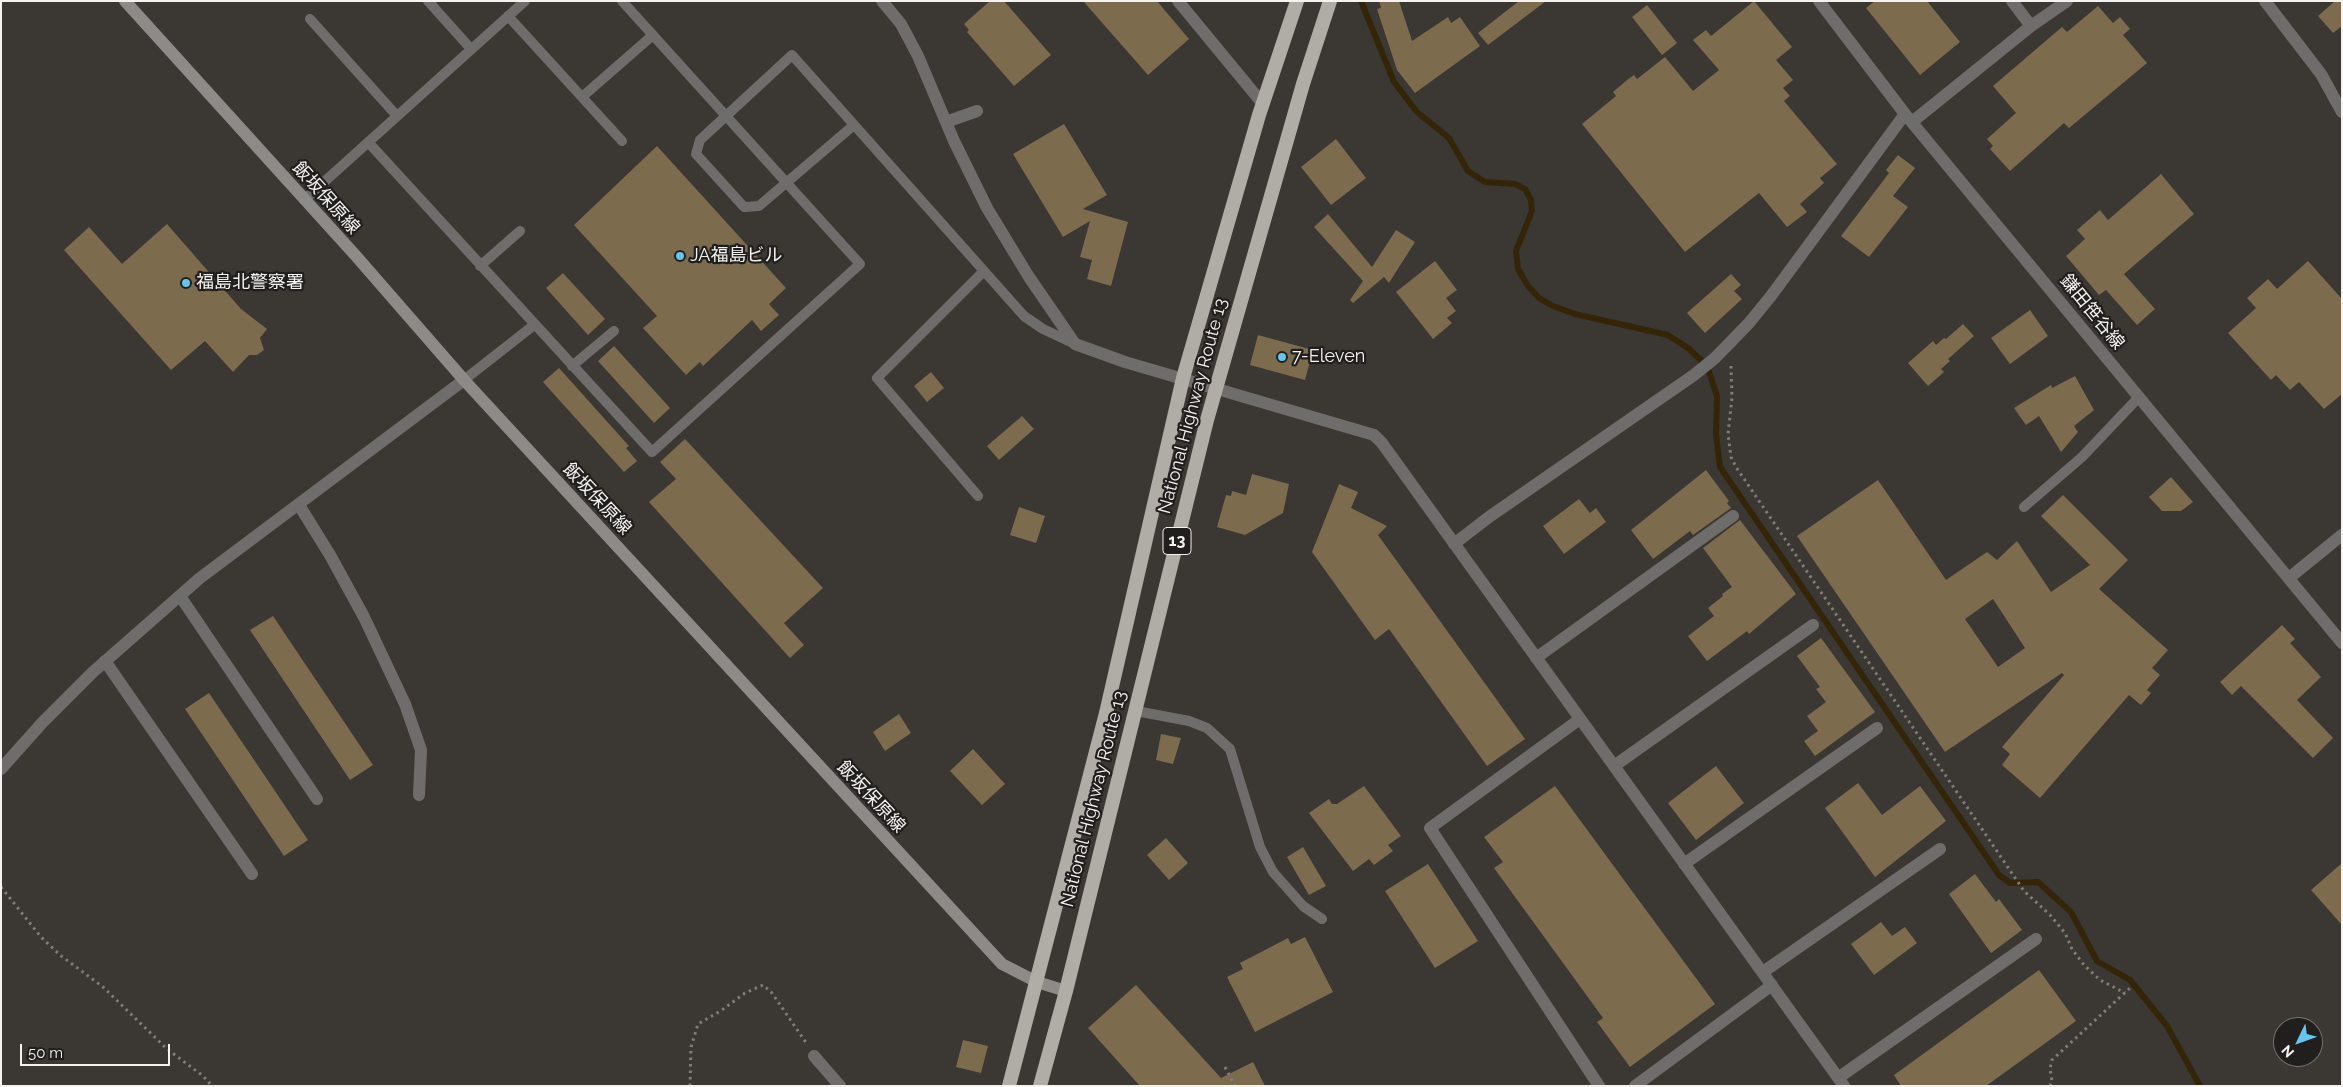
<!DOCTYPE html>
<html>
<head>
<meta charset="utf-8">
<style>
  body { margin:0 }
  #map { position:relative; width:2343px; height:1087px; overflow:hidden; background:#3b3732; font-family:Raleway,sans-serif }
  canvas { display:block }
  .frame { position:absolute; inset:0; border:2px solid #f5f3f0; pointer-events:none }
  .north { position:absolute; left:2273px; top:1017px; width:50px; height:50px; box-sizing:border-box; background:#201f1d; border:1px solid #757471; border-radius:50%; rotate:228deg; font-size:14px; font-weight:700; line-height:20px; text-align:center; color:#f5f3f0 }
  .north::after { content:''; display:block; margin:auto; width:18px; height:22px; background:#66c4ef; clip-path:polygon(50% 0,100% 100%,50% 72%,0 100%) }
  .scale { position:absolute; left:20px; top:1044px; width:150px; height:22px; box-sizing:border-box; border:2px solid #f5f3f0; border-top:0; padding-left:6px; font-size:15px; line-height:18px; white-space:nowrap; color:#f5f3f0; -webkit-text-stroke:4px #201f1d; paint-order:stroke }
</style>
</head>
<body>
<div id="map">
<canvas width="2343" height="1087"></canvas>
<div class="frame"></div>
<div class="north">N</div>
<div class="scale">50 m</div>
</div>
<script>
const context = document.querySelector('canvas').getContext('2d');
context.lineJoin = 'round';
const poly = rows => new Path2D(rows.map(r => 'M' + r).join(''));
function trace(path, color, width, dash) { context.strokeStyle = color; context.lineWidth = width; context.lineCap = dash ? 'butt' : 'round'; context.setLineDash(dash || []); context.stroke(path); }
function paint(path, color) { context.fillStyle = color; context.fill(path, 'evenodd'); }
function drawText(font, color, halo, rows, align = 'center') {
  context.font = font + ' Raleway,"Noto Sans JP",sans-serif'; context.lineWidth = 4.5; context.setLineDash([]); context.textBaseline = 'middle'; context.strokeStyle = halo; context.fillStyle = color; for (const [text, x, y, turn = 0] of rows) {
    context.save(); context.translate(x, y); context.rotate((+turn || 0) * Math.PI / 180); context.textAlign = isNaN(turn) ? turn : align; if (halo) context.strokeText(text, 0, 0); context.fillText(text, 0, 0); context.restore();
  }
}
const stream = poly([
  [1361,1,1394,82,1417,112,1449,138,1468,171,1485,182,1515,184,1525,189,1531,200,1532,211,1516,251,1518,269,1528,286,1539,298,1553,306,1575,314,1668,335,1688,348,1707,366,1717,396,1716,434,1720,467,1999,875,2010,883,2038,882,2071,912,2097,961,2130,980,2167,1026,2200,1086]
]);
const building = poly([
  [990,1,1004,1,1051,55,1014,86,967,32,969,30,964,24],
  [1083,1,1157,1,1189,39,1148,75],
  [1379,1,1399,1,1412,41,1448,17,1451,23,1460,17,1480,46,1415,93,1397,70,1377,9,1381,8],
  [1519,1,1546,1,1488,45,1478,33],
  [1754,1,1792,47,1776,60,1793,80,1783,88,1790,96,1784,101,1837,164,1820,178,1824,183,1800,204,1807,212,1787,227,1759,193,1685,252,1582,124,1616,96,1613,92,1627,80,1634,75,1637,79,1665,57,1693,91,1719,70,1693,40,1706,30,1711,36],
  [1875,1,1927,1,1960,42,1920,75,1866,8],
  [2335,1,2342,1,2342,26,2333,33,2318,16],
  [1647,5,1677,43,1662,55,1632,17],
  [2098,6,2113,23,2120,17,2130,29,2123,35,2147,63,2069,128,2064,123,2010,171,1990,149,1993,146,1987,139,2016,113,1993,86,2062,27,2067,32],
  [1064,124,1107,195,1083,209,1128,222,1111,286,1087,279,1092,260,1080,257,1090,221,1063,237,1013,154],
  [1336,139,1366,178,1331,205,1301,167],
  [657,146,786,288,769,304,779,315,761,331,752,320,703,366,700,362,686,375,643,328,657,316,574,225],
  [1898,155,1915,168,1893,196,1908,207,1869,257,1841,236,1889,173,1886,170],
  [2161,174,2194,214,2124,274,2155,309,2137,325,2106,290,2099,295,2066,256,2085,239,2077,230,2100,210,2108,220],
  [1328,214,1372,267,1396,230,1415,242,1389,283,1384,277,1353,303,1350,300,1363,281,1314,227],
  [167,224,241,309,267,329,260,338,264,350,257,355,249,355,233,372,205,341,171,370,64,250,89,227,122,264],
  [1435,261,1457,290,1446,298,1456,311,1447,318,1452,323,1433,339,1396,292],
  [2308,261,2342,299,2342,394,2324,409,2299,382,2290,390,2276,375,2271,380,2228,333,2256,308,2247,298,2268,279,2277,289],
  [563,273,605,319,588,335,546,288],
  [1731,274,1741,285,1734,291,1742,299,1705,333,1687,313],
  [2030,310,2048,336,2010,364,1991,338],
  [1963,324,1974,336,1948,359,1950,361,1941,369,1944,372,1928,386,1908,363,1933,341,1936,345,1944,338,1946,339],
  [1258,335,1313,350,1305,380,1250,365],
  [614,346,670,408,654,423,598,361],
  [559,368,629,446,626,448,637,461,624,472,543,382],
  [931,372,944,388,927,402,914,386],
  [2075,376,2094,410,2074,426,2078,432,2061,452,2039,416,2026,425,2014,408,2051,385,2052,388],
  [1022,416,1034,429,999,460,987,446],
  [685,439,823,588,784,623,804,645,790,658,649,502,676,479,660,462],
  [1706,470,1729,501,1727,503,1731,508,1693,535,1690,531,1653,559,1631,530],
  [1252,474,1289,484,1283,513,1245,535,1217,527,1226,495,1231,496,1232,491,1246,495],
  [2171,477,2193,502,2181,511,2162,511,2149,497],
  [1878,480,1946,580,1987,552,1997,560,2017,541,2051,592,2090,565,2041,516,2063,495,2128,560,2099,589,2168,650,2152,668,2160,675,2147,690,2151,693,2141,705,2129,695,2040,798,2002,765,2010,754,2002,747,2064,675,2062,673,1945,752,1797,536],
  [1993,599,2025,648,1998,667,1965,619],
  [1339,484,1358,492,1351,508,1387,526,1378,535,1525,739,1487,766,1389,629,1375,640,1312,552],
  [1579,499,1590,513,1596,508,1606,522,1564,554,1543,526],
  [1019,507,1045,516,1036,543,1010,535],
  [1740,520,1796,594,1749,634,1747,631,1707,661,1688,636,1714,616,1708,608,1723,596,1722,594,1732,587,1703,548],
  [273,616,373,765,350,780,250,630],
  [2282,625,2295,639,2290,643,2321,677,2297,700,2333,738,2313,758,2241,686,2232,695,2220,682],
  [1821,638,1875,712,1815,756,1804,741,1818,731,1807,716,1826,702,1816,689,1820,687,1797,656],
  [209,693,308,840,284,856,185,709],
  [899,714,911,733,885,751,873,732],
  [1161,734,1181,738,1173,764,1156,760],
  [973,749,1005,784,982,805,950,771],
  [1716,766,1744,803,1696,840,1668,803],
  [1858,783,1882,815,1920,786,1946,821,1875,877,1825,808],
  [1364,786,1401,836,1388,845,1393,851,1374,865,1369,859,1353,871,1309,813,1329,799,1332,804,1337,804],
  [1555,786,1715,1004,1630,1067,1597,1022,1603,1018,1494,868,1503,862,1484,837],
  [1166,838,1188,863,1169,880,1147,855],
  [1303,847,1326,886,1309,895,1287,857],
  [2342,863,2342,925,2311,890],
  [1428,864,1478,941,1435,968,1385,891],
  [1975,874,1996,902,1999,899,2022,930,1991,953,1949,894],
  [1881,922,1892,936,1905,927,1917,943,1874,975,1851,944],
  [1305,937,1333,992,1255,1032,1227,977,1243,969,1240,963,1288,938,1291,944],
  [2039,970,2076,1021,1986,1086,1901,1086,1894,1075],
  [1136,985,1221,1078,1253,1062,1265,1086,1140,1086,1088,1028],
  [963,1040,988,1046,981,1073,956,1067]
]);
const path = poly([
  [1731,366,1732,398,1728,434,1731,457,1736,467,2024,891,2050,915,2065,933,2072,949,2084,965,2100,980,2125,993],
  [1,887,41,937,60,955,103,987,167,1049,203,1076,212,1086],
  [1225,1067,1235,1086],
  [690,1086,691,1047,698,1024,722,1010,745,993,763,985,772,993,807,1044],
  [2050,1086,2052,1081,2050,1069,2052,1060,2130,988]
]);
const service = poly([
  [428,1,471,49],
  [508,16,622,141],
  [310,19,397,116],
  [582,97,653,35],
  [854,125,759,206,744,207,696,154,700,140,792,55,1024,316,1043,329,1075,344],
  [368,142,652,452,860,264,622,1],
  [304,200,525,1],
  [480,266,520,231],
  [572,366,614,331],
  [464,380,534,325],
  [978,496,877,378,984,271],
  [2024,507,2082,457,2139,397],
  [1136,711,1189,721,1207,728,1230,749,1260,847,1273,872,1303,906,1322,919]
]);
const minor = poly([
  [882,1,901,24,918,56,954,141,987,208,1029,277,1075,344,1125,362,1374,435,1382,443,1844,1086],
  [1178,1,1263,104],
  [2012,1,2031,26],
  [2265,1,2321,74,2342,112],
  [946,122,977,111],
  [299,505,330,555,364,617,405,704,421,750,419,795],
  [1454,544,1489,517,1694,375,1715,358,1749,323,1771,296,1905,114],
  [180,596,317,799],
  [1536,658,1733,516],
  [105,661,252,874],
  [1580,719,1430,828,1599,1086],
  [1614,766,1813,625],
  [1684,864,1877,728],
  [1763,972,1940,849],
  [814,1056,840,1086],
  [1838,1078,2036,939],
  [1635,1086,1772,985]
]);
const tertiary = poly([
  [1819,1,1905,114,2342,643],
  [1912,122,2031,26,2067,1],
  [2289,578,2342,535],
  [1,769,42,723,93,672,200,578,464,380]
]);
const secondary = poly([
  [125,1,356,256,464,380,1002,964,1037,982,1066,991]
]);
const trunk = poly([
  [1009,1086,1106,713,1183,378,1259,115,1297,1],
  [1040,1086,1066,991,1207,420,1303,84,1330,1]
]);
const markers = [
  [680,256,5,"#66c4ef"],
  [186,283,5,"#66c4ef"],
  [1282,357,5,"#66c4ef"]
];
const shields = [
  [1177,541,28]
];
const shieldNames = [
  ["13",1177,541]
];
const streetNames = [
  ["飯坂保原線",326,198,48],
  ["鎌田笹谷線",2092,312,51],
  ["National Highway Route 13",1193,406,-75],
  ["飯坂保原線",597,499,47],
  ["飯坂保原線",871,797,47],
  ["National Highway Route 13",1094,799,-76]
];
const poiNames = [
  ["JA福島ビル",690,256],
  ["福島北警察署",196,283],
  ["7-Eleven",1292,357]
];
trace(stream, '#352508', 6);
paint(building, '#7d6b4e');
trace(path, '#807d78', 3, [2.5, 4]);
trace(service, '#6f6d6b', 10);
trace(minor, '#6f6d6b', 12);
trace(tertiary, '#6f6d6b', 12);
trace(secondary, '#8d8b87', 12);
trace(trunk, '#b0aca6', 14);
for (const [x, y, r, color] of markers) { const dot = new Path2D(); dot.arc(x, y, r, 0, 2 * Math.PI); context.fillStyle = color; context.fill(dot); trace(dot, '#201f1d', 2); }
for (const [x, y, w] of shields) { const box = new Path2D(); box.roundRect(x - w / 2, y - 13.5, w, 27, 4); context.fillStyle = '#201f1d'; context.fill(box); trace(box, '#f5f3f0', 1); }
drawText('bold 16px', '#f5f3f0', null, shieldNames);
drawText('18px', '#f5f3f0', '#201f1d', streetNames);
drawText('18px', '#f5f3f0', '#201f1d', poiNames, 'left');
</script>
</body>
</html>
